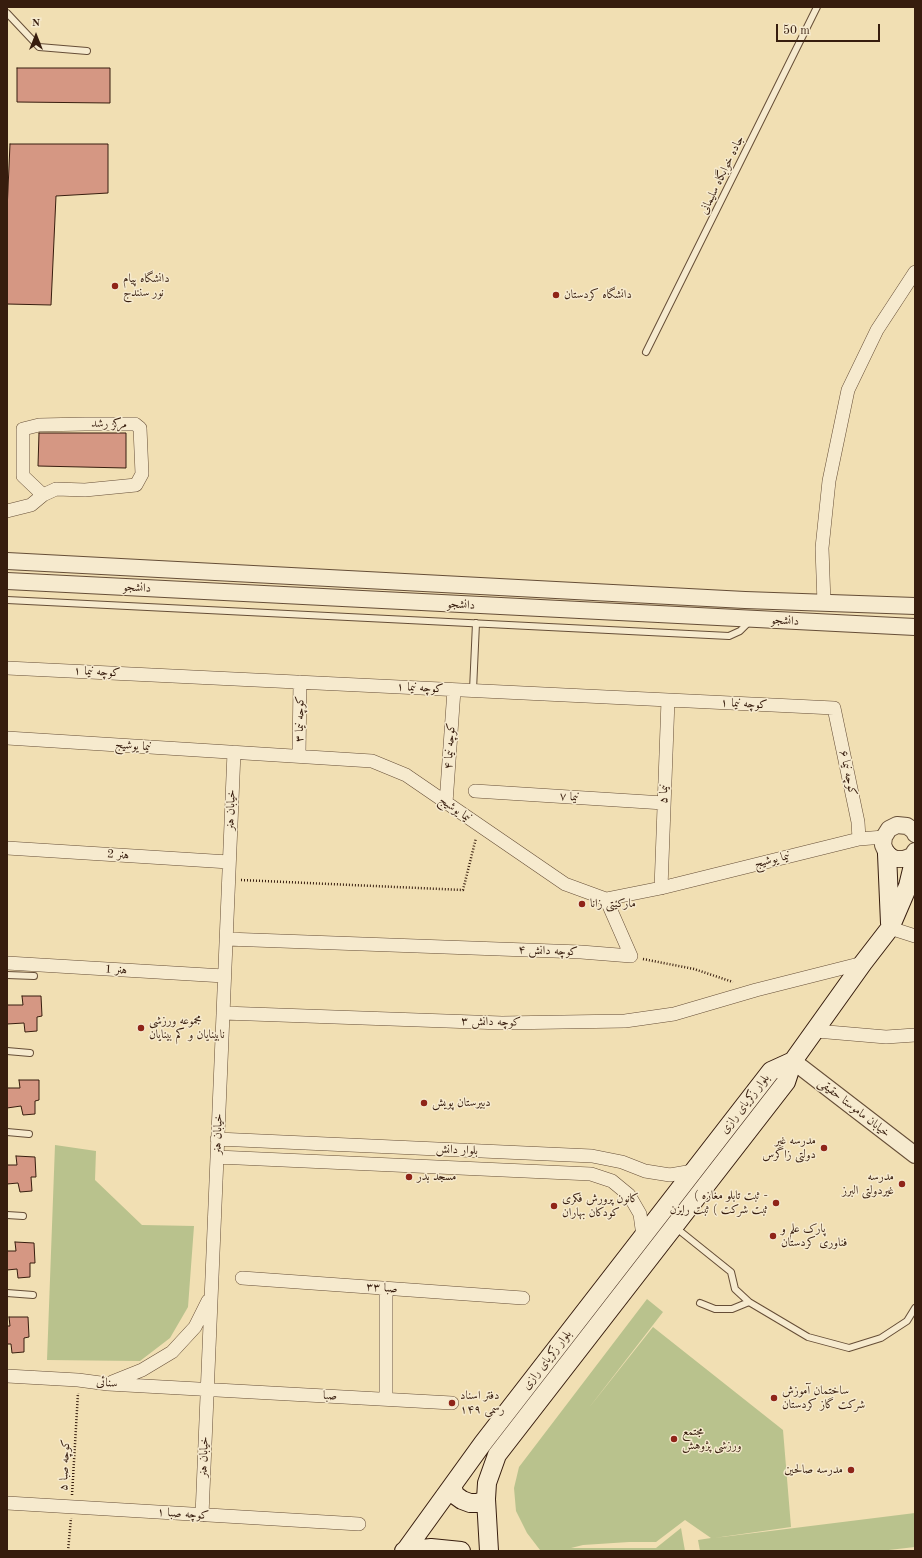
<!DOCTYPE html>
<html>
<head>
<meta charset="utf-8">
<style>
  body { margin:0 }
  #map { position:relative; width:922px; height:1558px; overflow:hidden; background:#f1dfb3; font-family:"Old Standard TT",serif }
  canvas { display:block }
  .frame { position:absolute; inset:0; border:8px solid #371d0e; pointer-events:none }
  .north { position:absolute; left:16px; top:16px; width:40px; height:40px; -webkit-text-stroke:3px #f6eace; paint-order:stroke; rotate:0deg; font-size:11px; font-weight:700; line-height:16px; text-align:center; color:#371d0e }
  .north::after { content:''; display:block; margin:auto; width:14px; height:18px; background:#371d0e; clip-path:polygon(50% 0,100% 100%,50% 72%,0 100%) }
  .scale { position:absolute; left:776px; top:24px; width:104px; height:18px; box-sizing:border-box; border:2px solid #371d0e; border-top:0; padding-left:5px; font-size:12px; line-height:14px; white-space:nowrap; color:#371d0e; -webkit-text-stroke:3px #f6eace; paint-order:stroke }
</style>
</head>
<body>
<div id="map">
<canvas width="922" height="1558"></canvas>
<div class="frame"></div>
<div class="north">N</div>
<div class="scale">50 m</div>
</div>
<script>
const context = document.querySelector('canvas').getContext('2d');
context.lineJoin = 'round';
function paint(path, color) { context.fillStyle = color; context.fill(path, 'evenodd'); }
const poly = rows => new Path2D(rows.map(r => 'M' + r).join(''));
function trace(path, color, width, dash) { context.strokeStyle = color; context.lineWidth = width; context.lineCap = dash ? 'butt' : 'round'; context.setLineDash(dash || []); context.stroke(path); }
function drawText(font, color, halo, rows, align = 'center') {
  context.font = font + ' "Old Standard TT",Amiri,serif'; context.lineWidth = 3; context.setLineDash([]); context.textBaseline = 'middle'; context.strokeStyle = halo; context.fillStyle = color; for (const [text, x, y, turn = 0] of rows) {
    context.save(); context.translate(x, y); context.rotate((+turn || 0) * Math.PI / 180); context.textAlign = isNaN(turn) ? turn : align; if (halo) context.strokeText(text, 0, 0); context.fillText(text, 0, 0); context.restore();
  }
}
const green = poly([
  [55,1145,96,1151,95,1180,142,1225,194,1226,188,1307,170,1338,140,1361,47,1360],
  [647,1299,663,1312,588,1409,653,1327,783,1430,791,1527,714,1538,915,1513,915,1547,880,1551,700,1551,698,1540,711,1538,685,1520,656,1542,629,1542,583,1545,571,1548,656,1548,681,1528,685,1551,540,1550,527,1533,516,1511,514,1488,519,1467]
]);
const building = poly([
  [17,68,110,68,110,103,17,102,17,68],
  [10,144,108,144,108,193,56,196,51,305,7,304,7,211,10,144],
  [39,433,126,433,126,468,38,466,39,433],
  [22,996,41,996,42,1016,37,1017,37,1031,25,1032,24,1023,7,1024,7,1005,23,1005,22,996],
  [19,1080,39,1080,39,1100,35,1101,35,1114,23,1115,21,1106,7,1108,7,1088,20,1088,19,1080],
  [16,1156,35,1157,36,1177,31,1177,32,1191,20,1192,18,1183,7,1184,7,1165,17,1165,16,1156],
  [15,1242,34,1243,35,1263,30,1263,30,1277,18,1278,17,1269,7,1270,7,1251,16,1251,15,1242],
  [9,1317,28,1317,29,1337,24,1338,24,1352,12,1353,11,1344,7,1344,7,1326,10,1326,9,1317]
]);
const path = poly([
  [241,880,463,890,476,838],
  [643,959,694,969,733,982],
  [72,1495,78,1393],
  [68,1551,71,1518]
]);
const service = poly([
  [7,13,39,47,87,51],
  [646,352,817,7],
  [7,600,729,636,740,631,750,621],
  [473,690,476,623],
  [7,975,34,976],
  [7,1051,30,1053],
  [7,1132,29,1134],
  [7,1215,23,1216],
  [675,1227,731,1272,735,1289,749,1302,808,1337,849,1348,881,1338,907,1321,915,1308],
  [7,1293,33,1295],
  [700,1303,715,1309,732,1309,749,1302]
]);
const minor = poly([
  [7,511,31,505,43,495,56,489,85,490,136,485,142,474,140,428,135,424,85,424,39,425,23,429,23,476,43,495],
  [824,603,822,548,829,481,848,390,877,330,915,272],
  [7,668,834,708,858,822,859,839],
  [7,738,372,761,406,775,565,884,606,899,661,888,859,839,884,837],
  [299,755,300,682],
  [475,791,664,803],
  [446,803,454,690],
  [7,848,229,862],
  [661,888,668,700],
  [890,928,915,936],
  [226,939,581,952,631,956,606,899],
  [7,963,224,976],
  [223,1013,502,1023,625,1021,674,1014,756,990,863,963],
  [816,1031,886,1037,915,1035],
  [217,1139,592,1156,622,1162,645,1171,670,1175,693,1171],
  [217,1157,591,1174,612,1181,629,1195,640,1214,643,1236],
  [242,1278,523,1298],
  [7,1376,78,1380,108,1384,452,1403],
  [112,1382,142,1370,172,1352,195,1327,208,1301],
  [386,1399,386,1288],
  [7,1503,359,1524],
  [202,1515,234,752]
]);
const tertiary = poly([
  [7,561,745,600,915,606],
  [7,581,915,627],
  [915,834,914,831,907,826,897,825,889,829,884,837,883,845,887,854,895,859,904,859,912,856,915,851],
  [793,1061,915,1155]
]);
const secondary = poly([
  [887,854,890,923],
  [452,1486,455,1495,462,1500,470,1503,478,1503,486,1499],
  [404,1551,431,1548,461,1551],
  [405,1551,483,1443,771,1071,793,1061],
  [489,1551,486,1499,487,1483,497,1455,786,1082,793,1061,863,963,890,928,908,886,915,857]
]);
const markers = [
  [115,286,4,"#8f2418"],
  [556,295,4,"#8f2418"],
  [582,904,4,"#8f2418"],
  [141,1028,4,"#8f2418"],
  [424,1103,4,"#8f2418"],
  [824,1148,4,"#8f2418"],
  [409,1177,4,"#8f2418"],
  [902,1184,4,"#8f2418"],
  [776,1203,4,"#8f2418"],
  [554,1206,4,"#8f2418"],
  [773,1236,4,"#8f2418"],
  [774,1398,4,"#8f2418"],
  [452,1403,4,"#8f2418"],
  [674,1439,4,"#8f2418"],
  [851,1470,4,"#8f2418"]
];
const streetNames = [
  ["جاده خوابگاه سلیمانی",722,175,-64],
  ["مرکز رشد",109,424,1],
  ["دانشجو",137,588,3],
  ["دانشجو",461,605,3],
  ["دانشجو",785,621,3],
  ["کوچه نیما ۱",97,672,3],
  ["کوچه نیما ۱",420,688,3],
  ["کوچه نیما ۱",744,704,3],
  ["کوچه نیما ۳",300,719,-89],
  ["نیما یوشیج",133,746,4],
  ["کوچه نیما ۴",450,746,-86],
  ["کوچه نیما ۶",848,773,78],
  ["نیما ۵",664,794,-88],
  ["نیما ۷",569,797,4],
  ["نیما یوشیج",455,809,35],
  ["خیابان هنر",231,810,-88],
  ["هنر 2",118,855,4],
  ["نیما یوشیج",772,860,-14],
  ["کوچه دانش ۴",548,951,2],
  ["هنر 1",116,970,3],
  ["کوچه دانش ۳",491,1022,1],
  ["بلوار زکریای رازی",745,1104,-52],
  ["خیابان ماموستا حقیقی",854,1108,38],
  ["خیابان هنر",218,1134,-88],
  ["بلوار دانش",457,1150,3],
  ["۳۳ صبا",382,1288,4],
  ["بلوار زکریای رازی",547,1360,-52],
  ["سنائی",107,1383,5],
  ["صبا",330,1396,3],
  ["خیابان هنر",204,1457,-88],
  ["کوچه صبا ۵",65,1465,-87],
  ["کوچه صبا ۱",183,1514,4]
];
const poiNames = [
  ["دانشگاه پیام",123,279],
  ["نور سنندج",123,293],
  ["دانشگاه کردستان",564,295],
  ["مارکێتی زانا",590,904],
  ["مجموعه ورزشی",149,1021],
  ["نابینایان و کم بینایان",149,1035],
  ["دبیرستان پویش",432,1103],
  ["مدرسه غیر",816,1141,"right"],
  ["دولتی زاگرس",816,1155,"right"],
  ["مسجد بدر",417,1177],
  ["مدرسه",894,1177,"right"],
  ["غیردولتی البرز",894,1191,"right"],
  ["( ثبت تابلو مغازه -",768,1196,"right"],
  ["ثبت شرکت ) ثبت رایزن",768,1210,"right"],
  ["کانون پرورش فکری",562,1199],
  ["کودکان بهاران",562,1213],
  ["پارک علم و",781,1229],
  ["فناوری کردستان",781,1243],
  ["ساختمان آموزش",782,1391],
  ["شرکت گاز کردستان",782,1405],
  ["دفتر اسناد",460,1396],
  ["رسمی ۱۴۹",460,1410],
  ["مجتمع",682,1432],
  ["ورزشی پژوهش",682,1446],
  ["مدرسه صالحین",843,1470,"right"]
];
paint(green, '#b9c28d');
paint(building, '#d59783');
trace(building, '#371d0e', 1);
trace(service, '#664e37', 8);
trace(minor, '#664e37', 14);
trace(tertiary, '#664e37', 18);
trace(secondary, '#371d0e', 20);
trace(path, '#371d0e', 2.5, [1, 2]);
trace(service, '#f6eace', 6);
trace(minor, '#f6eace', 13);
trace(tertiary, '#f6eace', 16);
trace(secondary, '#f6eace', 18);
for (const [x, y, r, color] of markers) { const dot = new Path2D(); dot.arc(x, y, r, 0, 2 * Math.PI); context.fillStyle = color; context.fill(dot); trace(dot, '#f6eace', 1.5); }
drawText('12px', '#371d0e', '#f6eace', streetNames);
drawText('12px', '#371d0e', '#f6eace', poiNames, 'left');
</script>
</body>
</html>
